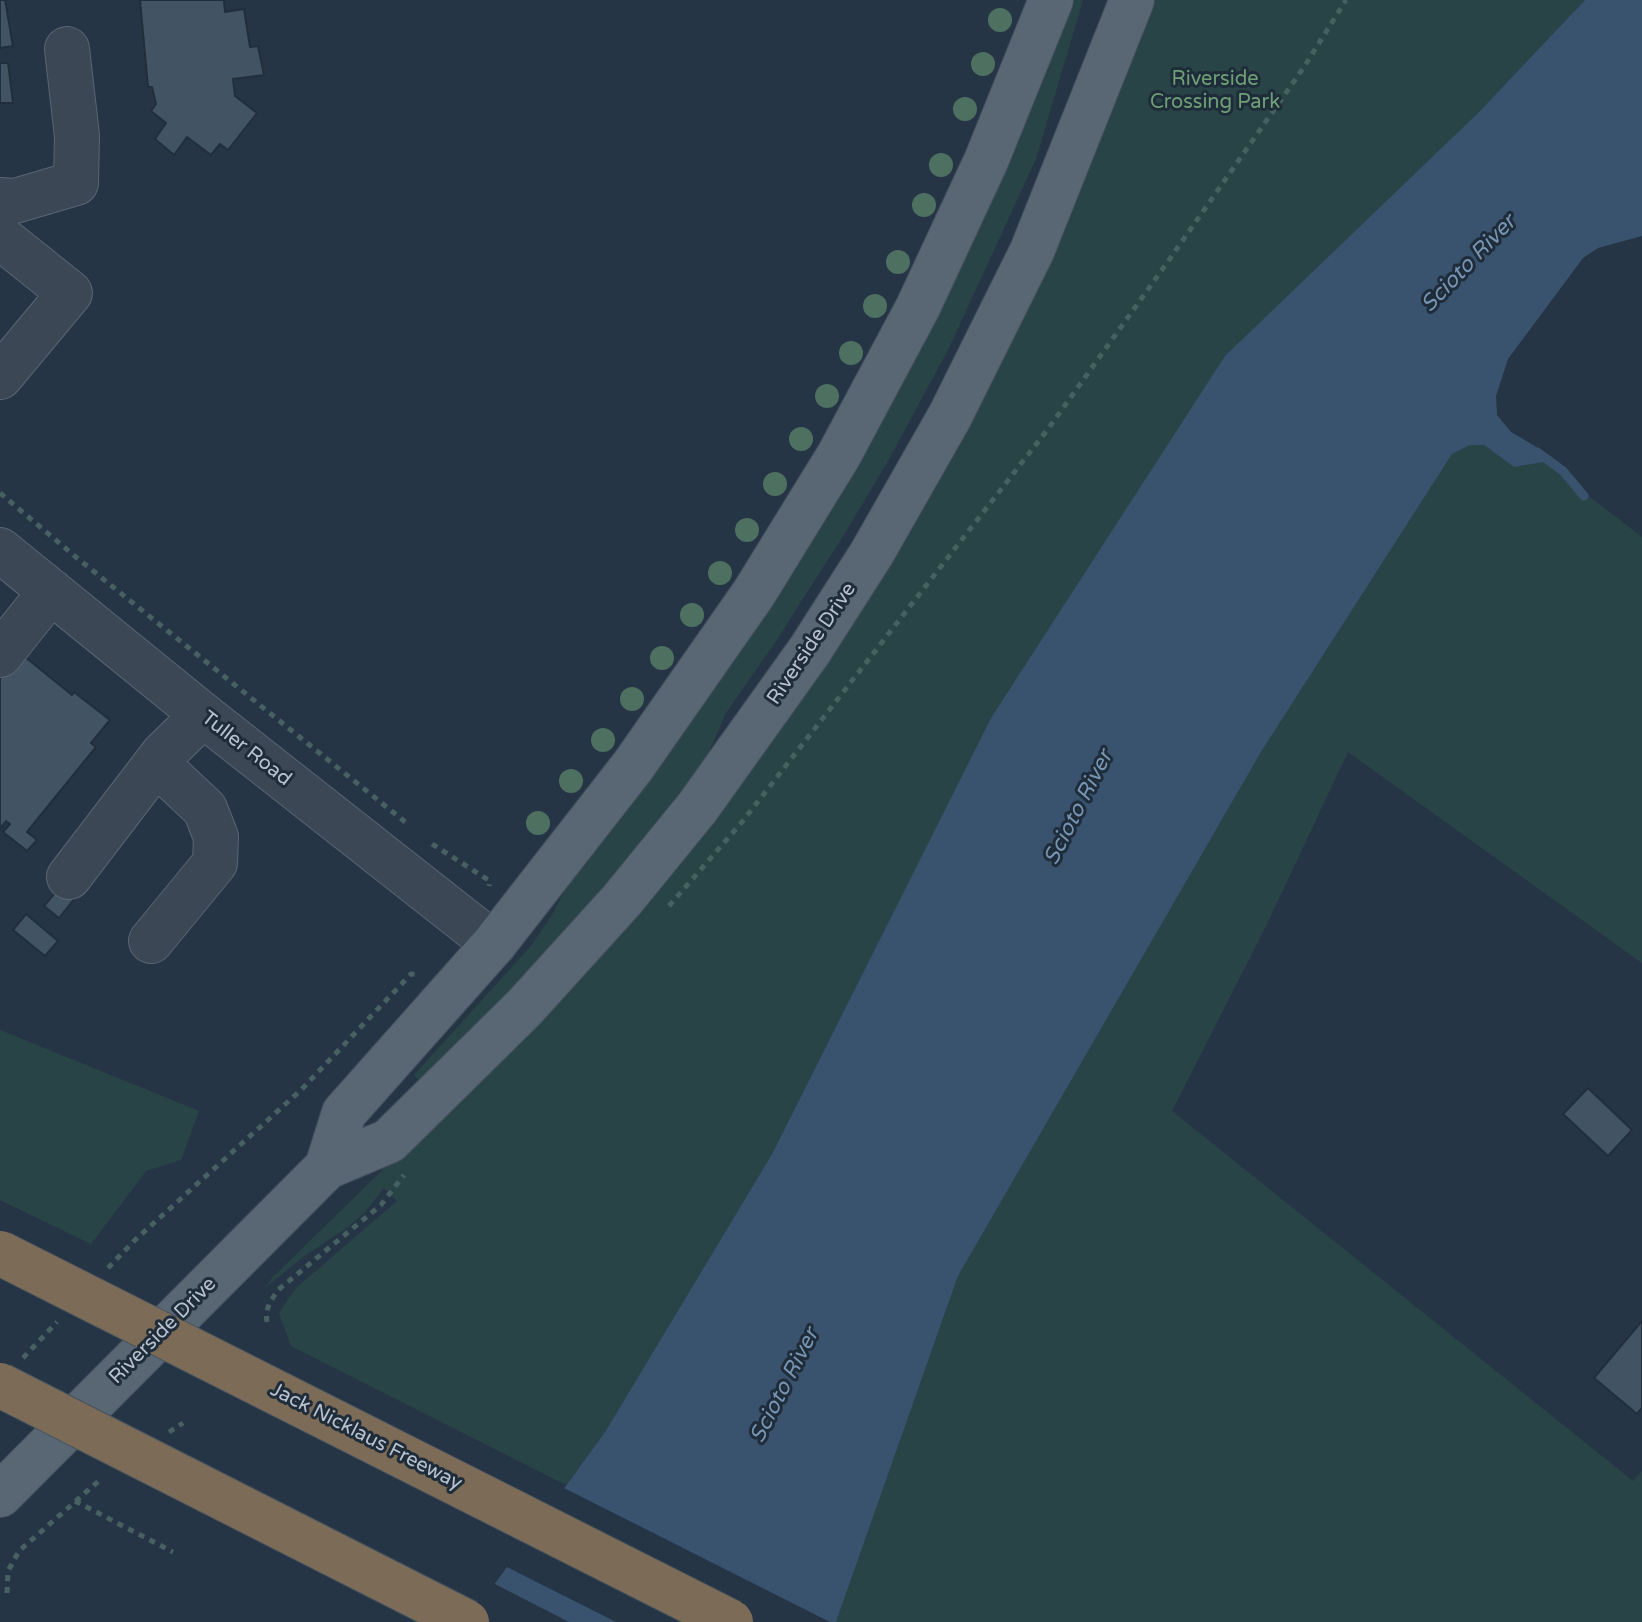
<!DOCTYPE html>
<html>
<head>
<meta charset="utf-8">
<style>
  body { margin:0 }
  canvas { display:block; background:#263545 }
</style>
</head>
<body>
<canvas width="1642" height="1622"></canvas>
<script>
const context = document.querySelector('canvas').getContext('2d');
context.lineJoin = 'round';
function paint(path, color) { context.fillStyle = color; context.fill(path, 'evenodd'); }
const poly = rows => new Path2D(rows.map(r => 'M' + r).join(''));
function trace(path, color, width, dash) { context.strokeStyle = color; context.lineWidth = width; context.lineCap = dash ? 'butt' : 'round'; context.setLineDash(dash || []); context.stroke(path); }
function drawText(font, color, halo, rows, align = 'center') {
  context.font = font + ' "Varela Round",sans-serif'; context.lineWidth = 6; context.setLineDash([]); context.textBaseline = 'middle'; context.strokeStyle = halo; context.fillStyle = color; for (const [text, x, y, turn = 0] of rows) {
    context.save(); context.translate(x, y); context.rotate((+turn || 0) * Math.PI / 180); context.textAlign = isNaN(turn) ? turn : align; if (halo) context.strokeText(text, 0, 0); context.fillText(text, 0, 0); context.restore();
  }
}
const green = poly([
  [1067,0,1083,0,1036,159,948,350,889,459,845,533,774,644,726,713,702,768,603,898,421,1082,414,1075,530,947,551,917,578,865,668,743],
  [1152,0,1585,0,1477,114,991,718,772,1154,605,1432,566,1485,291,1346,279,1313,295,1289,397,1201,384,1188,365,1212,348,1227,303,1257,265,1288,272,1278,599,958,657,892,706,830,1061,233,1083,182],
  [1470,445,1484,445,1514,467,1544,462,1642,537,1642,963,1348,752,1266,926,1172,1111,1633,1481,1642,1471,1642,1622,836,1622,958,1276,1261,752,1452,454],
  [0,1030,199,1111,181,1160,146,1171,91,1244,0,1200]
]);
const water = poly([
  [1585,0,1642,0,1642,236,1598,248,1583,258,1508,359,1496,396,1497,415,1511,432,1545,452,1544,462,1514,467,1484,445,1470,445,1452,454,1261,752,958,1276,836,1622,467,1622,605,1432,772,1154,991,718,1225,356,1477,114]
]);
const pier = poly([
  [560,1486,830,1622,616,1622,503,1565],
  [491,1582,569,1622,463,1622]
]);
const stream = poly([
  [1537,452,1563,471,1584,496]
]);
const building = poly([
  [0,0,5,0,13,46,0,48,0,0],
  [140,0,224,0,225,12,244,9,250,47,258,46,264,75,233,79,235,96,257,113,228,150,220,144,211,155,187,137,174,155,155,139,166,123,151,111,156,104,152,87,148,87,140,0],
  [0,63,8,63,13,103,0,103,0,63],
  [19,652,72,695,74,692,110,720,91,743,96,747,27,832,37,840,27,851,3,832,10,824,6,821,0,829,0,675,19,652],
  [60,887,75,898,59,918,44,906,60,887],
  [26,914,58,941,45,956,13,930,26,914],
  [1588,1088,1632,1130,1608,1156,1563,1114,1588,1088],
  [1642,1321,1642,1408,1637,1414,1594,1378,1642,1321]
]);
const path = poly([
  [0,493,77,558,409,825],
  [432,844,490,881,489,886],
  [669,906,742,822,1048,429,1169,260,1304,67,1346,0],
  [108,1268,134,1241,301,1090,411,974,418,974],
  [267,1322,266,1313,270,1302,278,1290,381,1205,404,1175],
  [23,1358,57,1322],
  [169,1432,183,1423],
  [75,1501,173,1552],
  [7,1593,8,1571,19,1551,102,1478]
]);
const minor = poly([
  [0,200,15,201,76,183,77,136,67,49],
  [0,237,70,293,0,377],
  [0,550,203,715,494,944],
  [0,655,51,591],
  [69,877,163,754,203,715],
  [151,941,215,863,216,837,205,809,156,763]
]);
const major = poly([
  [327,1167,344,1113,494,944,633,766,754,593,839,455,918,307,986,161,1051,0],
  [0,1495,327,1167,389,1141,524,1008,622,900,697,808,810,650,872,553,950,416,1032,251,1132,0]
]);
const highwayBridge = poly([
  [0,1253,731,1622],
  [0,1385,467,1622]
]);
const trees = [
  [1000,20],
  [983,64],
  [965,109],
  [941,165],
  [924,205],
  [898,262],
  [875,306],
  [851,353],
  [827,396],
  [801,439],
  [775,484],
  [747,530],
  [720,573],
  [692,615],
  [662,658],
  [632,699],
  [603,740],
  [571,781],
  [538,823]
];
const parkNames = [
  ["Riverside",1215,80],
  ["Crossing Park",1215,103]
];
const streetNames = [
  ["Riverside Drive",812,644,-56],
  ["Tuller Road",246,749,38],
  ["Riverside Drive",163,1331,-45],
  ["Jack Nicklaus Freeway",366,1437,27]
];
const waterNames = [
  ["Scioto River",1469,264,-46],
  ["Scioto River",1079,808,-63],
  ["Scioto River",785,1386,-63]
];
paint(green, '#284446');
paint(water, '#39526d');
paint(pier, '#263545');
trace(stream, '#39526d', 9);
paint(building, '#425464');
trace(building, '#212e3c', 2);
trace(minor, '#596572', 46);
trace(major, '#44505e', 46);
trace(path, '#476162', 5, [6, 6]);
trace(minor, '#3b4754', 44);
trace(major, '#596674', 44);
trace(highwayBridge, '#45525f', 46, []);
trace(highwayBridge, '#7b6b57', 44);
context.fillStyle = '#4e7060';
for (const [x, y] of trees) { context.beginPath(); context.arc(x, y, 12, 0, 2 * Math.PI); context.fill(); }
drawText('20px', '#6ea076', '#1f2c3a', parkNames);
drawText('20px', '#b8c2ce', '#1f2c3a', streetNames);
drawText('italic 22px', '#7795b2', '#1f2c3a', waterNames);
</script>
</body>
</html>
